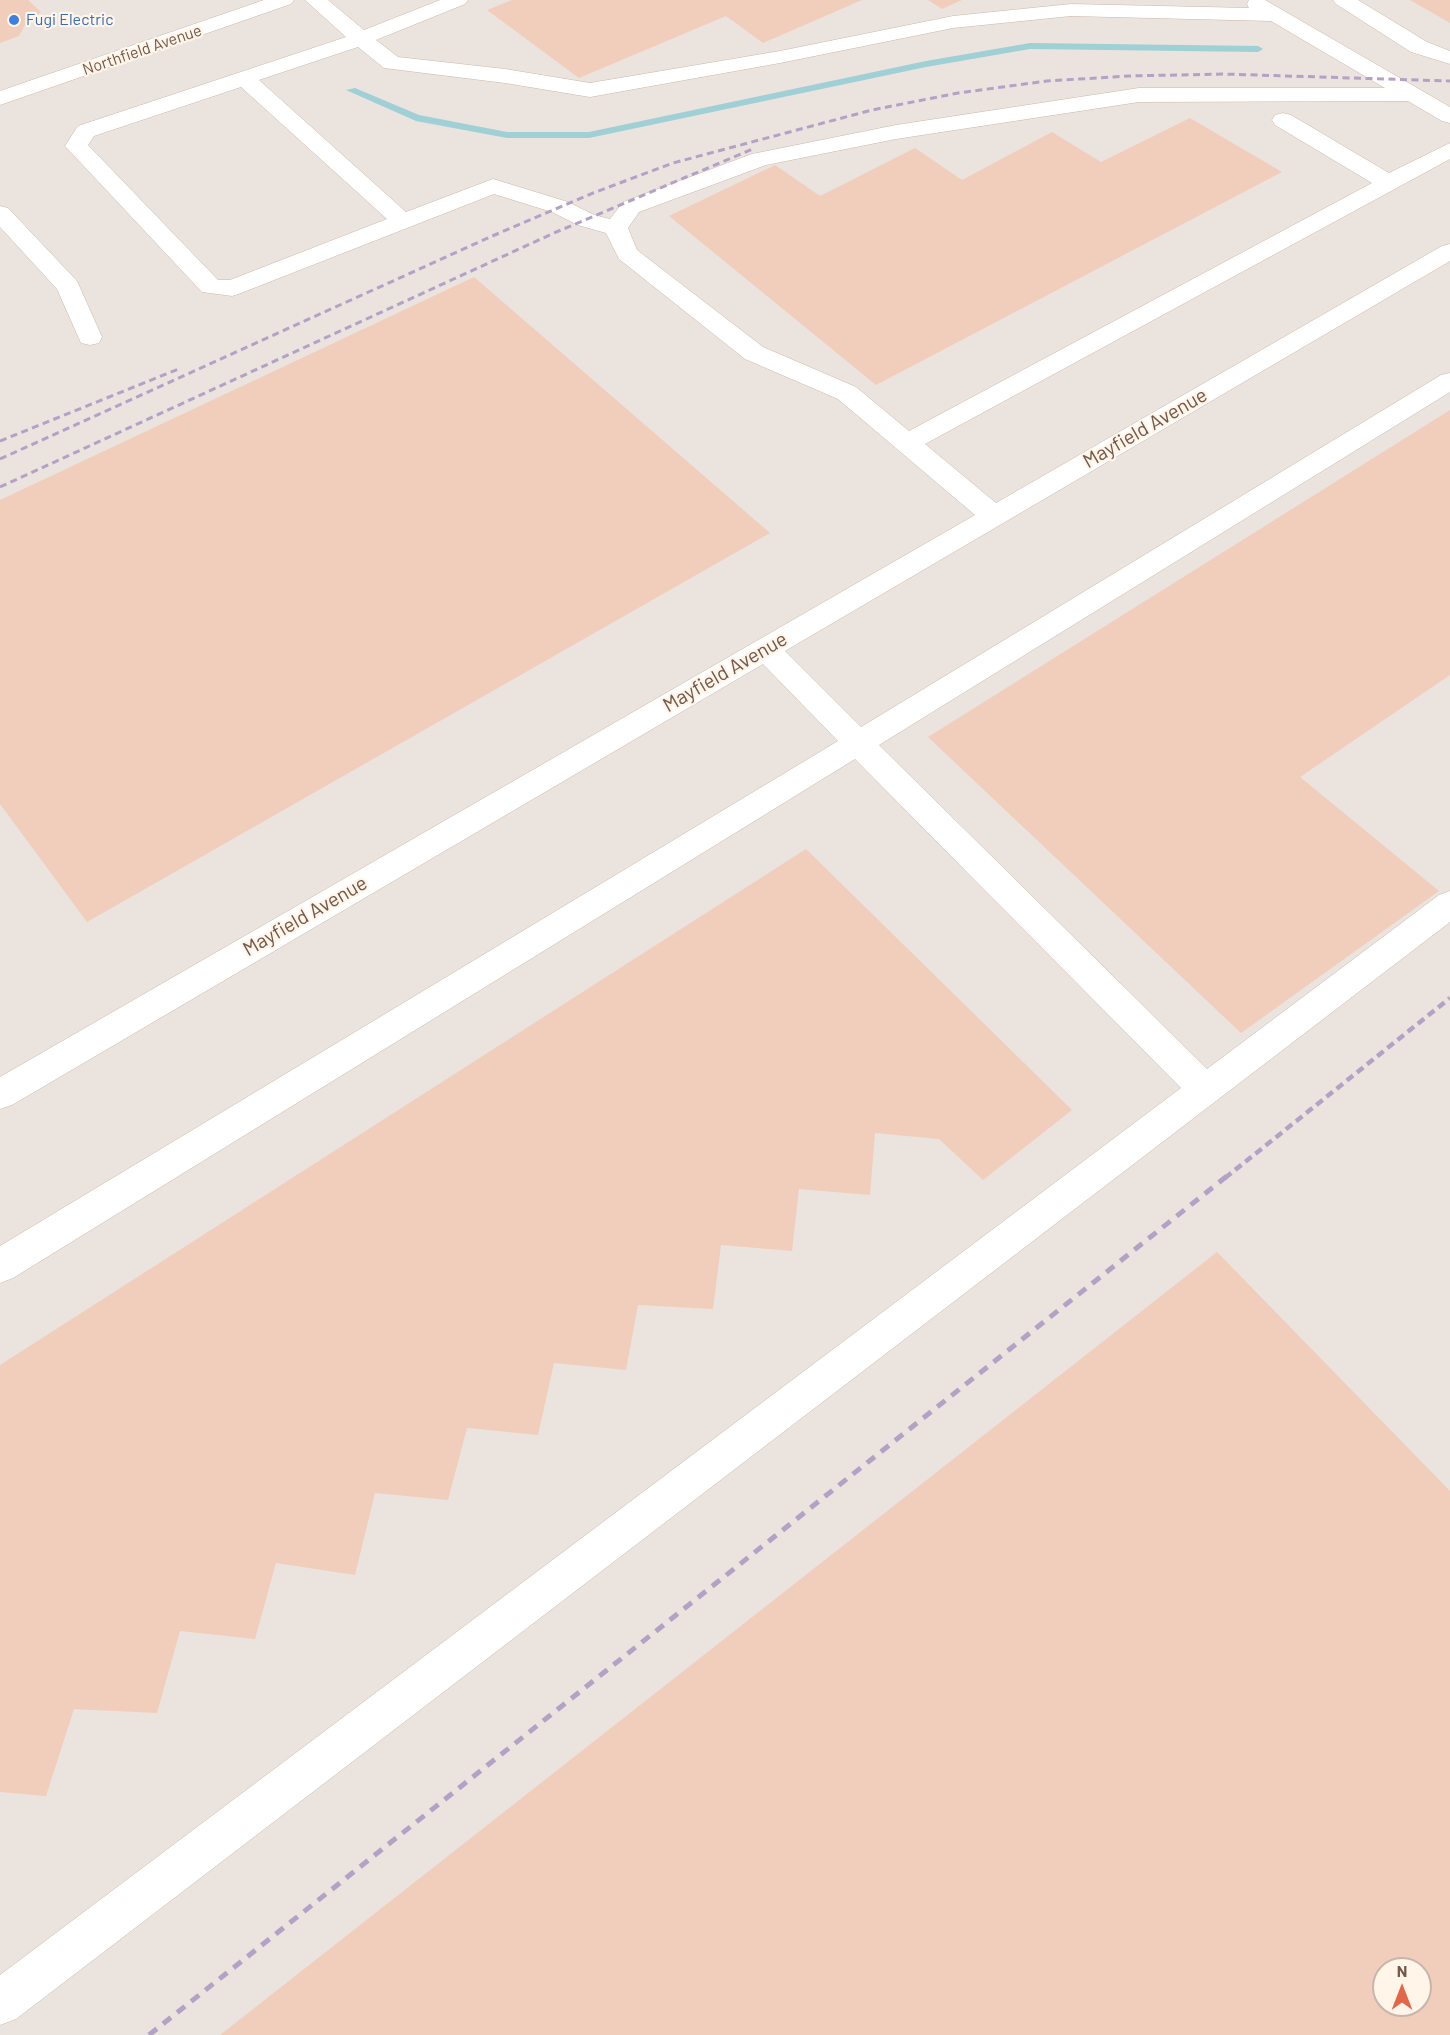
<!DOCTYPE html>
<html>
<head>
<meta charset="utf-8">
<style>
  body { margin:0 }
  #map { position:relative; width:1450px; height:2035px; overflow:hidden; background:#fcf1e3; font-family:Barlow,sans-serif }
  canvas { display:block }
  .north { position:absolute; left:1372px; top:1957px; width:60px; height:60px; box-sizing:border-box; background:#fff5e9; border:2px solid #c7b6a9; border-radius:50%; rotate:0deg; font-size:16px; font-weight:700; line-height:24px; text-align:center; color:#73574a }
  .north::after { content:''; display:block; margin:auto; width:21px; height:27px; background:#e4664a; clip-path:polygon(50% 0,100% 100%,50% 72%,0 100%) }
</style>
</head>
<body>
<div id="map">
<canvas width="1450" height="2035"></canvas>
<div class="north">N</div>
</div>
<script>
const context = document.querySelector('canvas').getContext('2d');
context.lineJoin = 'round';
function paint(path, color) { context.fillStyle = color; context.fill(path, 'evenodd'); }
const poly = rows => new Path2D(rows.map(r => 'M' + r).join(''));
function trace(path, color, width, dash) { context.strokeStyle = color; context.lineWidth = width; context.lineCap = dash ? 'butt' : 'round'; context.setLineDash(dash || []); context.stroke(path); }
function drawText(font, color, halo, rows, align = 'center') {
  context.font = font + ' Barlow,sans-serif'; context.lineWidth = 4.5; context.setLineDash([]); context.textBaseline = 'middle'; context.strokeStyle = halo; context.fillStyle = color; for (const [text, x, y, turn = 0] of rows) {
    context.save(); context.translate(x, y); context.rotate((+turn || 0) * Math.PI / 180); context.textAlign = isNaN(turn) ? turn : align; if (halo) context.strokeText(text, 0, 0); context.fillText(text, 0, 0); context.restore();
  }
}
const industrial = poly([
  [0,0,1450,0,1450,2035,0,2035],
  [1384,1969,1420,1969,1420,2005,1384,2005]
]);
const stream = poly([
  [1030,43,1258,46,1263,49,1258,52,1030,49,926,67,589,138,507,138,416,121,346,90,355,88,419,115,507,132,589,132,926,61,1030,43]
]);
const building = poly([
  [0,0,28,0,41,12,26,23,19,36,0,43],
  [512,0,862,0,763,43,726,16,579,78,487,10],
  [928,0,962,0,942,9],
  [1410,0,1450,0,1450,23],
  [1190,118,1282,172,876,385,669,216,775,165,820,196,915,148,962,180,1052,132,1101,162],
  [474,277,770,533,87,922,0,804,0,500],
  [1450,410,1450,675,1300,777,1439,891,1241,1033,928,737],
  [806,849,1072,1110,983,1180,939,1139,875,1133,870,1195,799,1189,792,1251,721,1245,713,1309,638,1305,626,1370,554,1363,538,1435,467,1428,448,1500,375,1493,355,1575,276,1563,255,1639,180,1631,157,1713,74,1709,46,1796,0,1792,0,1365],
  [1217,1252,1450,1491,1450,2035,220,2035],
  [1384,1969,1420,1969,1420,2005,1384,2005]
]);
const minor = poly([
  [264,0,294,0,291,4,0,105,0,91,264,0],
  [305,0,328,0,364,30,440,0,468,0,465,4,376,40,398,57,505,69,590,83,780,51,953,16,1071,4,1249,8,1247,4,1249,0,1265,0,1450,107,1450,123,1442,121,1408,101,1139,102,896,139,766,165,639,212,628,228,637,250,763,347,856,387,909,431,1372,183,1275,125,1272,120,1275,115,1283,113,1291,115,1389,173,1450,143,1450,159,925,444,996,503,1442,246,1450,244,1450,261,785,651,861,727,1441,375,1450,373,1450,392,879,745,1207,1069,1439,895,1450,891,1450,922,16,2019,0,2025,0,1975,1181,1088,855,759,13,1278,0,1283,0,1246,838,741,763,664,12,1105,0,1109,0,1077,975,515,838,399,745,359,619,259,606,233,578,225,552,212,494,194,241,293,232,296,202,292,65,146,78,126,346,37,305,0],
  [1071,16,1271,21,1385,88,1139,88,896,125,752,154,623,202,610,219,594,215,568,202,493,179,406,212,259,80,358,47,384,68,392,69,505,83,590,97,780,63,953,28,1071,16],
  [241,87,387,219,230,280,218,280,88,145,94,136,241,87],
  [1333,0,1358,0,1427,42,1450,51,1450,64,1411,52,1336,4,1333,0],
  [0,206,8,208,77,281,102,337,99,343,90,345,81,343,57,289,0,227,0,206]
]);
const railFar2 = poly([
  [0,441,181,368],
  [0,459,490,237,593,193,673,163,872,110,958,93,1047,81,1129,76,1223,74,1450,81],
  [0,487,554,233,755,148]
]);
const railFar1 = poly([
  [1225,1178,1450,998]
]);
const rail = poly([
  [149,2035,1227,1176]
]);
const markers = [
  [14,20,6,"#3f7fe0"]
];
const farShopnames = [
  ["Fugi Electric",26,20]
];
const farStreetnames = [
  ["Northfield Avenue",142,50,-19]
];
const streetNames = [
  ["Mayfield Avenue",1145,428,-30],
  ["Mayfield Avenue",725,672,-30],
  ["Mayfield Avenue",305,916,-30]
];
paint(industrial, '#ebe3de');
paint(stream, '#9ed0d6');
paint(building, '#f1cebb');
trace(minor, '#cdb8aa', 1);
paint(minor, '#fff');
trace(railFar2, '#b3a2c5', 3, [7, 4.5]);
trace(railFar1, '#b3a2c5', 4.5, [8, 5]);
trace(rail, '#b3a2c5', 5, [10, 8]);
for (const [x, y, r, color] of markers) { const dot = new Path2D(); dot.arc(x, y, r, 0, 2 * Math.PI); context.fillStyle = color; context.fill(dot); trace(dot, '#fff5e9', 2); }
drawText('16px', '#366cbe', '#fff5e9', farShopnames, 'left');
drawText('16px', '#73574a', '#fff5e9', farStreetnames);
drawText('20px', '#73574a', '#fff5e9', streetNames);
</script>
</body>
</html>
